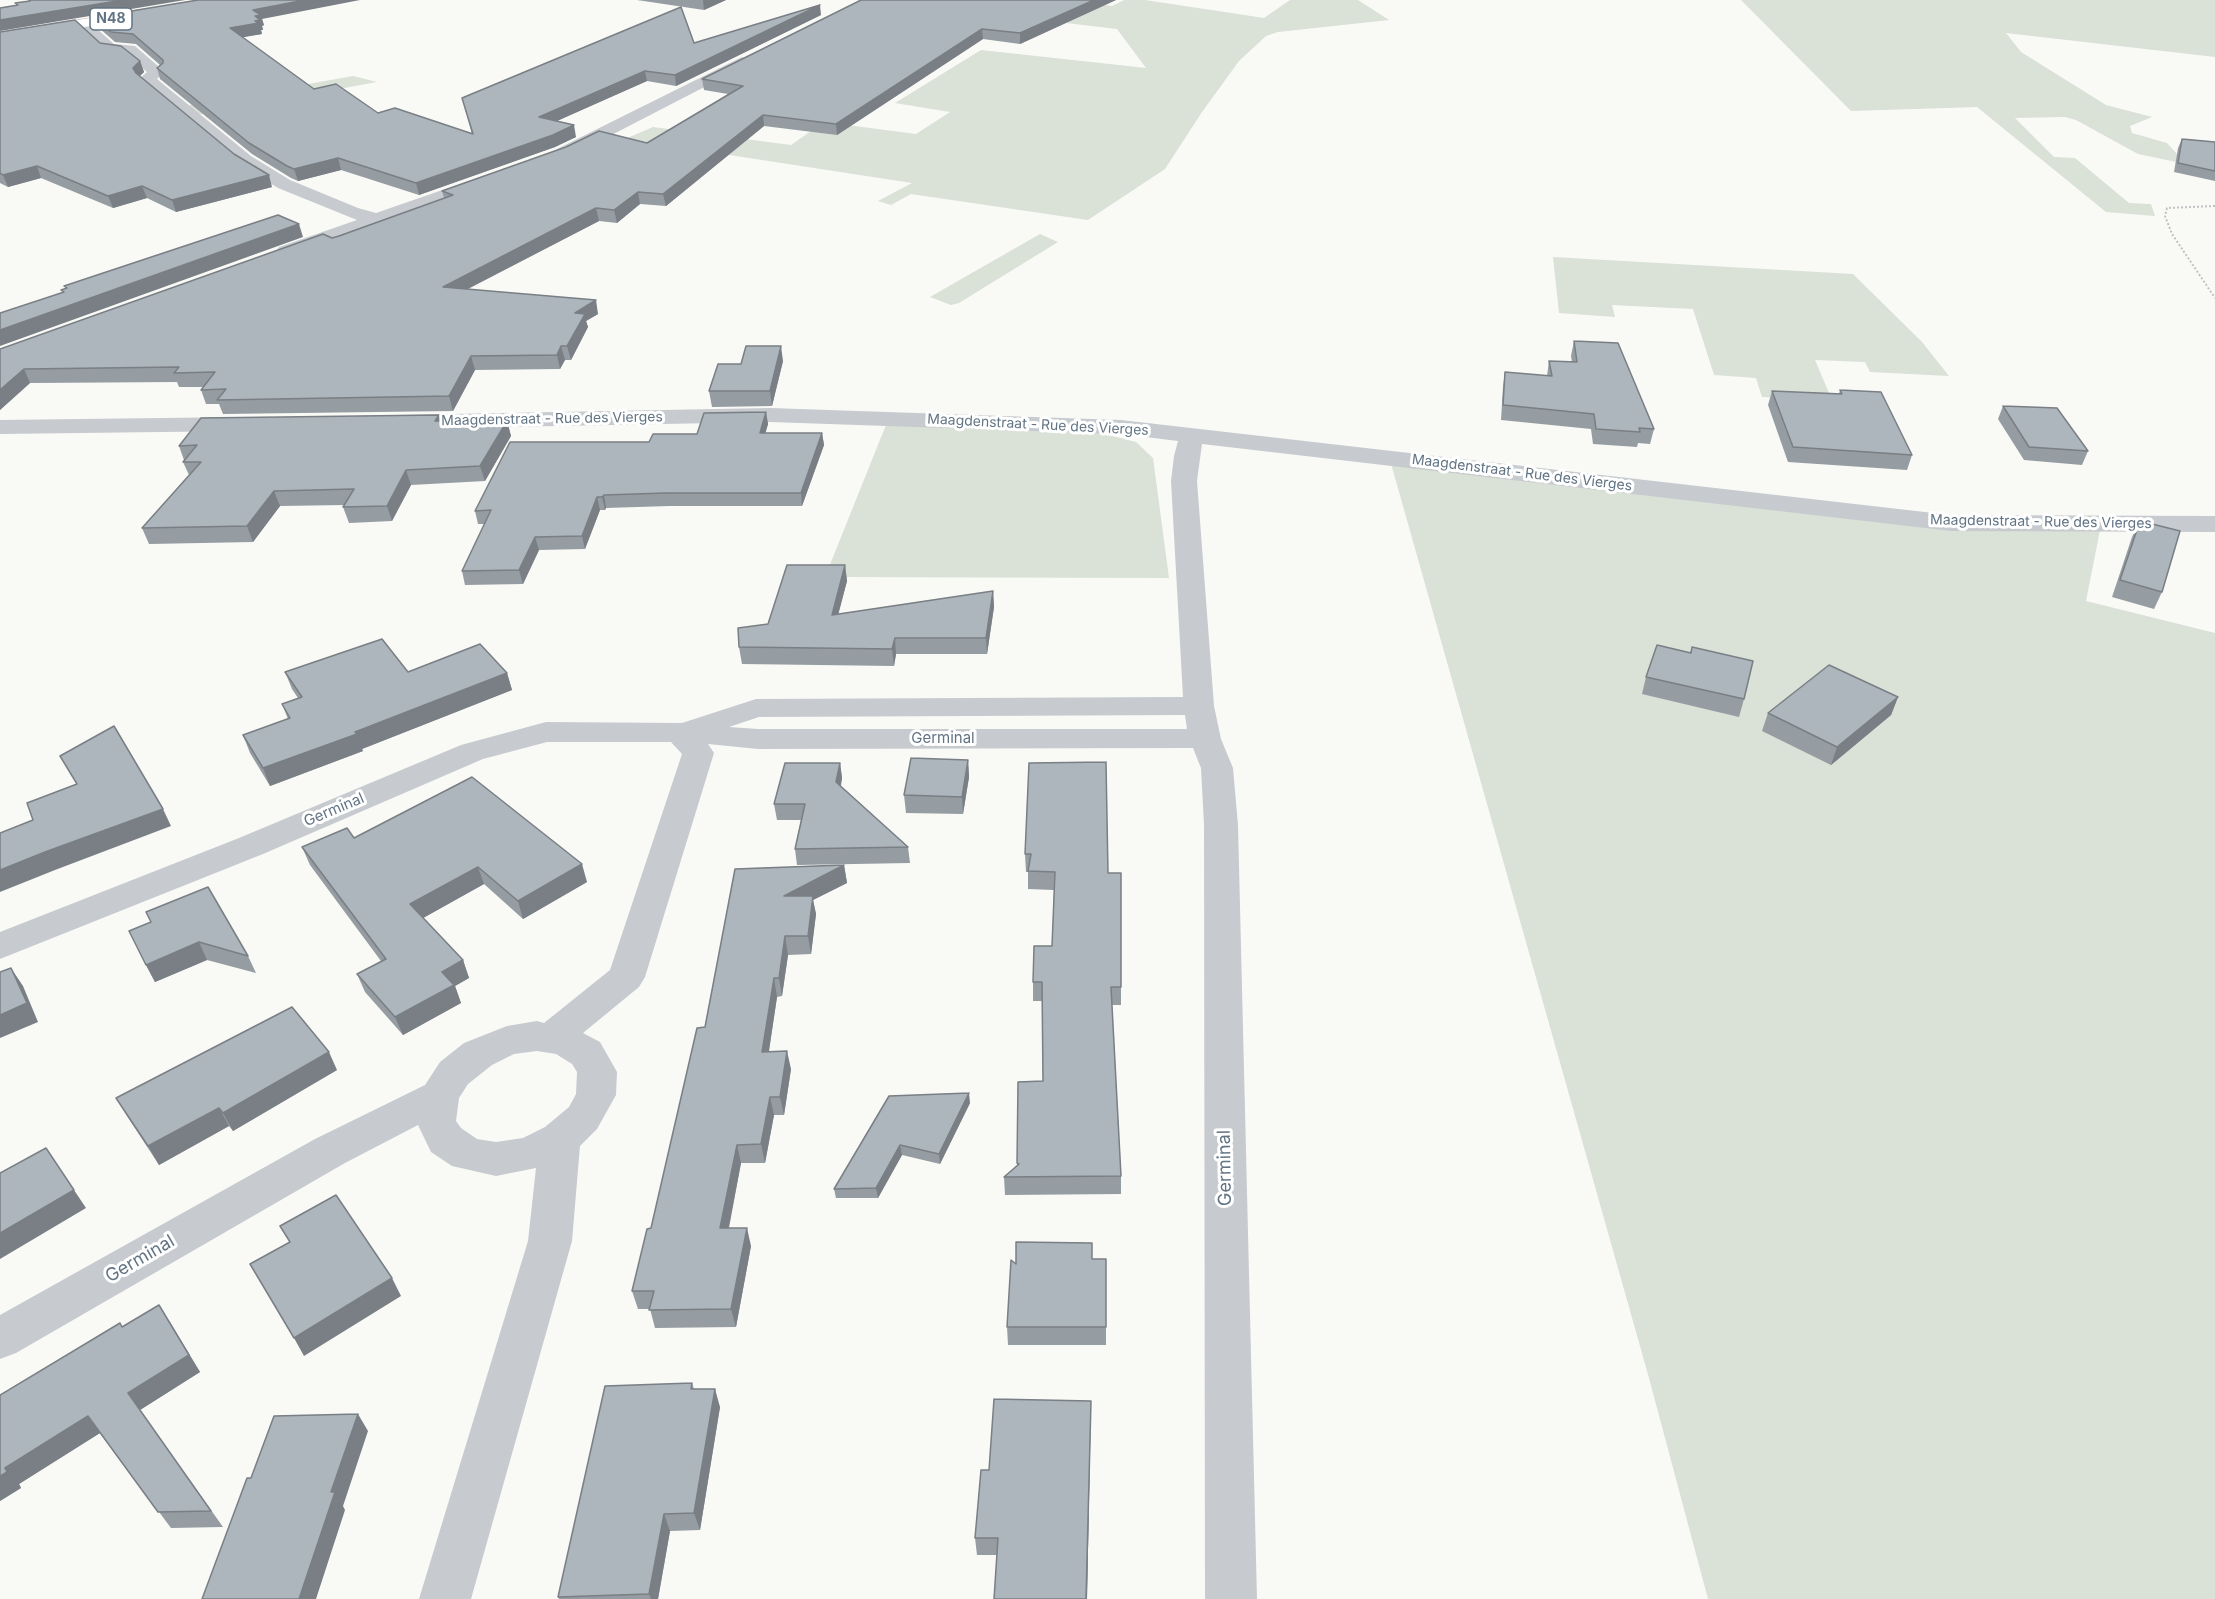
<!DOCTYPE html>
<html>
<head>
<meta charset="utf-8">
<style>
  body { margin:0 }
  canvas { display:block; background:#f9f9f6 }
</style>
</head>
<body>
<canvas width="2215" height="1599"></canvas>
<script>
const context = document.querySelector('canvas').getContext('2d');
context.lineJoin = 'round';
function paint(path, color) { context.fillStyle = color; context.fill(path, 'evenodd'); }
const poly = rows => new Path2D(rows.map(r => 'M' + r).join(''));
function trace(path, color, width, dash) { context.strokeStyle = color; context.lineWidth = width; context.lineCap = dash ? 'butt' : 'round'; context.setLineDash(dash || []); context.stroke(path); }
function drawText(font, color, halo, rows, align = 'center') {
  context.font = font + ' Inter,sans-serif'; context.lineWidth = 6; context.setLineDash([]); context.textBaseline = 'middle'; context.strokeStyle = halo; context.fillStyle = color; for (const [text, x, y, turn = 0] of rows) {
    context.save(); context.translate(x, y); context.rotate((+turn || 0) * Math.PI / 180); context.textAlign = isNaN(turn) ? turn : align; if (halo) context.strokeText(text, 0, 0); context.fillText(text, 0, 0); context.restore();
  }
}
const green = poly([
  [1062,0,1112,6,1124,0,1145,0,1264,18,1290,0,1358,0,1389,20,1278,32,1266,36,1239,61,1202,112,1165,169,1088,220,911,194,891,205,878,201,912,183,625,139,653,127,791,145,824,122,916,134,950,112,895,103,981,50,1146,68,1117,29,880,1],
  [1741,0,2215,0,2215,57,2006,33,2021,52,2106,105,2152,117,2130,126,2132,133,2167,143,2186,164,2138,154,2076,120,2065,117,2015,118,2054,157,2075,158,2129,203,2151,204,2155,216,2106,212,1977,107,1851,111],
  [353,76,377,82,197,115,186,106],
  [1040,234,1058,242,959,303,951,305,930,297],
  [1553,257,1853,274,1922,342,1949,376,1870,372,1865,362,1815,360,1832,400,1762,397,1756,378,1714,375,1693,309,1612,305,1615,317,1559,313],
  [886,425,1101,433,1136,442,1153,458,1169,578,825,577],
  [1390,460,2100,530,2086,601,2215,633,2215,1599,1708,1599,1649,1378]
]);
const path = poly([
  [2215,206,2167,208,2165,216,2172,234,2215,298]
]);
const street = poly([
  [82,19,87,20,114,44,135,46,165,72,157,79,251,156,290,180,358,208,376,213,480,177,486,176,492,177,495,181,492,185,293,255,279,255,276,251,279,247,357,220,278,188,239,164,141,82,139,79,147,72,126,54,105,52,75,23,82,19],
  [742,57,747,59,750,62,747,65,569,157,563,158,557,157,554,153,557,149,742,57],
  [770,408,1121,420,1951,515,2215,516,2215,532,1951,531,1202,444,1197,481,1214,706,1221,739,1233,768,1238,825,1257,1599,1205,1599,1204,825,1201,768,1193,748,758,749,708,744,714,753,645,977,639,987,583,1033,600,1042,617,1072,616,1095,597,1129,580,1146,572,1241,471,1599,419,1599,528,1241,536,1168,496,1176,452,1166,431,1152,418,1125,345,1163,16,1353,0,1359,0,1315,315,1139,425,1085,440,1062,464,1043,507,1026,537,1021,544,1023,610,970,682,754,671,742,547,742,483,759,263,854,0,959,0,932,239,838,461,745,546,722,682,723,756,699,1183,697,1171,481,1174,456,1178,441,1121,434,770,422,396,429,388,427,384,422,388,417,396,415,770,408],
  [1185,715,1187,729,758,729,729,727,759,717,1185,715],
  [537,1051,556,1054,572,1064,577,1072,576,1094,569,1107,545,1127,523,1138,496,1142,477,1139,461,1128,456,1121,459,1098,468,1084,492,1065,514,1054,537,1051],
  [242,417,250,419,254,424,250,429,242,431,0,434,0,420,242,417]
]);
const primary = poly([
  [198,0,230,0,223,4,0,41,0,33,198,0]
]);
const wall = poly([
  [637,0,726,0,704,10],
  [861,0,1116,0,1020,44,983,39,837,135,764,126,666,206,640,204,617,223,599,221,468,289,598,314,586,321,588,327,571,360,565,360,560,369,475,370,453,411,223,414,219,404,206,404,201,390,203,387,179,387,177,382,30,383,0,410,0,349,332,238,444,198,442,191,647,143,728,94,704,90,702,79],
  [821,15,676,86,647,81,557,121,576,137,555,147,419,195,341,170,298,181,291,178,252,154,160,79,157,68,160,65,136,44,115,42,98,27,95,17,262,19,264,25,262,26,263,30,261,30,262,34,242,37,314,89,378,113,472,134,462,98,694,43],
  [0,32,100,43,140,61,144,72,139,76,272,187,176,212,147,198,113,208,41,178,8,187,0,183],
  [2182,139,2215,142,2215,181,2174,172,2178,148],
  [1574,341,1654,429,1650,444,1638,443,1637,447,1593,444,1591,429,1501,420,1503,387,1505,372,1547,376,1549,361,1572,362,1571,356],
  [783,361,772,406,712,407,709,391,741,364],
  [1840,390,1912,455,1907,470,1788,462,1768,405,1772,391,1839,394],
  [2003,406,2088,451,2082,465,2024,460,1998,419],
  [766,412,768,424,765,433,822,433,824,445,802,506,669,506,606,508,605,510,600,510,585,549,539,550,523,584,465,585,462,571,485,524,478,524,475,511,649,442,697,434],
  [441,421,507,421,511,436,485,481,411,485,392,521,349,523,343,507,345,505,280,506,253,542,149,544,142,528,189,475,183,462,184,460,179,446],
  [2140,521,2162,592,2154,609,2112,597,2132,537],
  [845,565,847,581,838,614,993,591,994,607,987,654,896,654,894,666,742,664,739,647,768,624],
  [1692,647,1744,699,1739,717,1642,694,1646,677,1690,653],
  [285,672,507,673,512,690,362,749,363,751,270,786,250,753,243,735,288,719,282,704,298,698,292,689],
  [1898,697,1891,715,1831,765,1762,731,1768,713],
  [968,760,969,777,963,814,906,813,904,795],
  [840,763,842,778,841,786,908,847,910,863,797,865,795,849,801,820,777,820,774,804],
  [1029,763,1108,873,1121,873,1121,1005,1112,1005,1121,1176,1121,1194,1005,1195,1004,1177,1017,1166,1018,1082,1043,1081,1042,1001,1033,1001,1033,982,1052,946,1054,890,1028,889,1028,872,1026,872,1025,854],
  [354,838,587,882,523,919,484,884,423,918,463,960,469,978,455,986,461,1003,403,1035,365,992,357,974,381,961,310,865,302,847],
  [844,865,847,883,813,900,816,914,811,954,788,955,782,996,777,997,769,1051,791,1069,784,1115,774,1115,765,1163,741,1163,729,1228,751,1246,736,1327,655,1328,650,1309,638,1309,632,1291,651,1228,705,1027,735,869],
  [151,922,248,956,256,973,207,960,155,982,146,965],
  [337,1070,233,1131,229,1126,159,1165,127,1116,116,1098],
  [889,1096,970,1103,940,1164,902,1155,878,1198,836,1198,834,1189],
  [1092,1243,1092,1259,1106,1259,1106,1345,1008,1345,1007,1327,1016,1264],
  [170,1322,200,1372,140,1410,223,1527,171,1528,100,1433,19,1484,21,1488,0,1501,0,1395,123,1327],
  [692,1383,694,1389,720,1407,700,1530,670,1531,658,1599,559,1599,558,1597],
  [1091,1401,1087,1599,994,1599,997,1555,977,1555,975,1538,989,1470]
]);
const shadedWall = poly([
  [123,0,185,0,0,31,0,20],
  [305,0,360,0,262,19,264,25,262,26,263,30,261,30,262,34,233,39,230,28,253,10],
  [703,0,726,0,704,10],
  [1094,0,1116,0,1020,44,1020,33],
  [820,5,821,15,676,86,675,75],
  [982,29,983,39,837,135,836,124],
  [140,61,144,72,137,79,133,68],
  [645,71,647,81,541,128,539,117],
  [763,115,764,126,666,206,663,194],
  [574,125,576,137,555,147,419,195,416,183],
  [338,158,341,170,298,181,294,169],
  [37,166,41,178,8,187,3,175],
  [269,175,272,187,176,212,172,200],
  [142,186,147,198,113,208,108,196],
  [638,192,640,204,617,223,614,210],
  [596,208,599,221,446,300,443,287],
  [299,224,303,237,0,346,0,330],
  [596,300,598,314,586,321,588,327,571,360,567,346,575,313],
  [561,346,565,360,560,369,557,355],
  [781,346,783,361,772,406,770,391],
  [471,356,475,370,453,411,449,396],
  [24,369,30,383,0,410,0,390],
  [766,412,768,424,762,446,760,433],
  [439,415,443,429,435,421],
  [507,421,511,436,485,481,480,466],
  [822,433,824,445,802,506,801,493],
  [406,470,411,485,392,521,387,506],
  [274,491,280,506,253,542,247,526],
  [604,495,606,508,605,510,602,497],
  [597,497,600,510,585,549,582,536],
  [535,537,539,550,523,584,519,570],
  [845,565,847,581,834,631,832,615],
  [993,591,994,607,987,654,986,638],
  [895,638,896,654,894,666,892,649],
  [507,673,512,690,362,749,363,751,270,786,263,768],
  [1898,697,1891,715,1831,765,1837,747],
  [968,760,969,777,963,814,962,797],
  [840,763,842,778,838,798,836,782],
  [163,809,171,826,55,870,0,892,0,870,45,852],
  [582,864,587,882,523,919,518,901],
  [844,865,847,883,813,900,816,914,811,954,808,936,784,896],
  [478,867,484,884,416,922,410,904],
  [785,936,788,955,782,996,779,978],
  [199,942,207,960,155,982,146,965],
  [463,960,469,978,455,986,461,1003,403,1035,395,1017,442,972],
  [11,968,23,986,38,1022,0,1038,0,1015],
  [774,978,777,997,766,1070,762,1052],
  [787,1051,791,1069,784,1115,780,1097],
  [329,1052,337,1070,233,1131,223,1113],
  [969,1093,970,1103,940,1164,939,1154],
  [770,1097,774,1115,765,1163,761,1144],
  [219,1108,229,1126,159,1165,148,1146],
  [737,1145,741,1163,725,1246,720,1228],
  [900,1145,902,1155,878,1198,876,1188],
  [74,1190,86,1208,0,1259,0,1233],
  [747,1228,751,1246,736,1327,731,1309],
  [392,1278,401,1296,304,1356,294,1338],
  [159,1305,200,1372,140,1410,223,1527,128,1393],
  [715,1389,720,1407,700,1530,694,1513],
  [1091,1401,1087,1599,1086,1599],
  [358,1414,368,1431,343,1506,345,1510,316,1599,299,1599,331,1492],
  [88,1416,100,1433,19,1484,21,1488,0,1501,0,1476,5,1468],
  [664,1514,670,1531,658,1599,651,1599,649,1594]
]);
const building = poly([
  [29,0,123,0,0,20,0,8,18,5,15,3,30,1,29,0],
  [198,0,305,0,253,10,261,15,255,16,260,20,255,21,259,23,230,28,314,89,336,84,378,113,395,108,473,134,462,98,681,7,694,43,820,5,675,75,645,71,539,117,574,125,553,135,416,183,338,158,294,169,287,166,249,143,157,68,163,63,163,60,133,34,111,32,95,17,198,0],
  [861,0,1094,0,1020,33,982,29,836,124,763,115,663,194,638,192,614,210,596,208,443,287,596,300,575,313,585,314,567,346,561,346,557,355,471,356,449,396,217,400,226,389,201,390,215,372,174,373,179,367,24,369,0,390,0,349,323,234,332,238,339,236,453,195,442,191,566,147,599,131,647,143,743,86,702,79,861,0],
  [75,20,100,43,121,46,140,61,133,68,136,73,234,154,269,175,172,200,142,186,108,196,37,166,3,175,0,173,0,32,75,20],
  [2182,139,2215,142,2215,171,2178,163,2182,139],
  [278,215,299,224,0,330,0,313,64,292,61,290,67,288,64,286,278,215],
  [1574,341,1618,343,1654,429,1639,428,1640,432,1596,429,1594,414,1503,405,1505,372,1552,376,1549,361,1577,362,1574,341],
  [746,346,781,346,770,391,709,391,718,364,741,364,746,346],
  [1840,390,1881,392,1912,455,1793,447,1772,391,1842,394,1840,390],
  [2003,406,2057,408,2088,451,2029,447,2003,406],
  [766,412,760,433,822,433,801,493,666,493,604,495,602,497,597,497,582,536,535,537,519,570,462,571,491,510,475,511,510,442,649,442,653,434,697,434,704,413,766,412],
  [439,415,435,421,507,421,480,466,406,470,387,506,343,507,354,489,274,491,247,526,142,528,201,462,183,462,197,445,179,446,201,418,439,415],
  [2140,521,2180,531,2162,592,2120,580,2140,521],
  [787,565,845,565,832,615,993,591,986,638,895,638,892,649,739,647,738,628,768,624,787,565],
  [382,639,408,672,480,644,507,673,355,732,357,734,263,768,243,735,290,718,282,704,302,697,285,672,382,639],
  [1657,645,1691,653,1692,647,1753,661,1744,699,1646,677,1657,645],
  [1829,665,1898,697,1837,747,1768,713,1829,665],
  [114,726,163,809,45,852,0,870,0,833,33,820,27,803,77,784,60,756,114,726],
  [911,758,968,760,962,797,904,795,911,758],
  [1106,762,1108,873,1121,873,1121,987,1111,987,1121,1176,1004,1177,1019,1164,1017,1163,1018,1082,1043,1081,1042,982,1033,982,1034,946,1052,946,1055,872,1028,871,1031,854,1025,854,1029,763,1106,762],
  [785,763,840,763,836,782,908,847,795,849,805,804,774,804,785,763],
  [472,777,582,864,518,901,478,867,410,904,463,960,442,972,454,985,395,1017,357,974,386,959,302,847,347,828,354,838,472,777],
  [844,865,784,896,813,896,808,936,785,936,779,978,774,978,762,1052,787,1051,780,1097,770,1097,761,1144,737,1145,720,1228,747,1228,731,1309,649,1310,654,1291,632,1291,647,1229,651,1228,697,1028,705,1027,735,869,844,865],
  [208,887,248,956,199,942,146,965,129,931,151,922,146,912,208,887],
  [11,968,27,1003,0,1015,0,972,11,968],
  [292,1007,329,1052,223,1113,219,1108,148,1146,116,1098,292,1007],
  [969,1093,939,1154,900,1145,876,1188,834,1189,889,1096,969,1093],
  [46,1148,74,1190,0,1233,0,1173,46,1148],
  [336,1195,392,1278,294,1338,250,1264,290,1242,280,1226,336,1195],
  [1016,1242,1092,1243,1092,1259,1106,1259,1106,1327,1007,1327,1011,1260,1016,1264,1016,1242],
  [159,1305,189,1355,128,1393,211,1511,158,1512,88,1416,5,1468,7,1472,0,1476,0,1395,120,1323,122,1327,159,1305],
  [692,1383,691,1389,715,1389,694,1513,664,1514,649,1594,558,1597,605,1386,692,1383],
  [994,1399,1091,1401,1086,1599,994,1599,998,1538,975,1538,981,1470,989,1470,994,1399],
  [358,1414,331,1492,335,1492,299,1599,202,1599,247,1478,251,1478,274,1416,358,1414]
]);
const shields = [
  [111,19,42]
];
const shieldNames = [
  ["N48",111,19]
];
const farStreetnames = [
  ["Maagdenstraat - Rue des Vierges",552,419,-1],
  ["Maagdenstraat - Rue des Vierges",1038,425,3],
  ["Maagdenstraat - Rue des Vierges",1522,473,7],
  ["Maagdenstraat - Rue des Vierges",2041,522,1]
];
const streetNames = [
  ["Germinal",943,738],
  ["Germinal",334,810,-23]
];
const nearStreetnames = [
  ["Germinal",1225,1168,-91],
  ["Germinal",140,1259,-30]
];
paint(green, '#dae1d7');
trace(primary, '#babec2', 1);
trace(path, '#c0c3c5', 2, [2, 2]);
paint(street, '#c7cbcf');
paint(primary, '#fff');
paint(wall, '#959da2');
paint(shadedWall, '#797f84');
paint(building, '#adb6bc');
trace(building, '#797f84', 1.5);
for (const [x, y, w] of shields) { const box = new Path2D(); box.roundRect(x - w / 2, y - 11, w, 22, 4.5); context.fillStyle = '#fff'; context.fill(box); trace(box, '#627484', 1.5); }
drawText('bold 14px', '#627484', null, shieldNames);
drawText('14px', '#627484', '#fff', farStreetnames);
drawText('15px', '#627484', '#fff', streetNames);
drawText('18px', '#627484', '#fff', nearStreetnames);
</script>
</body>
</html>
